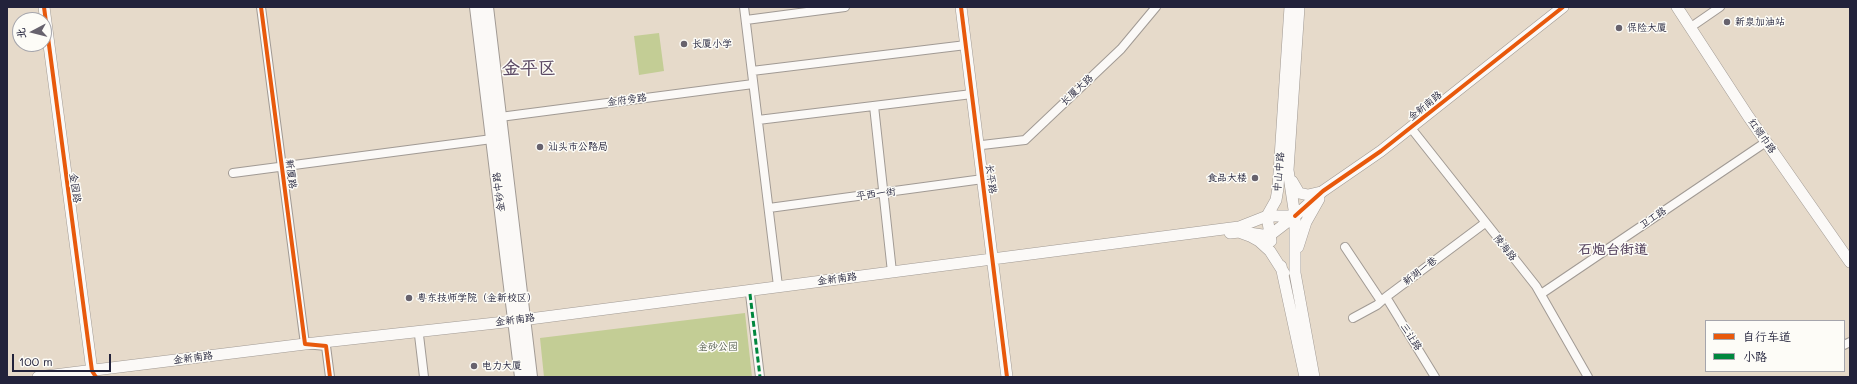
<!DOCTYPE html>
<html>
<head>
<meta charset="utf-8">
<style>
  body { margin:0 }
  #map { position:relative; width:1857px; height:384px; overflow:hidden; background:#e6daca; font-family:Mali,"LXGW WenKai TC",sans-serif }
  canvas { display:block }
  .frame { position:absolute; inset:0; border:8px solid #22223b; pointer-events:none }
  .legend { position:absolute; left:1705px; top:320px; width:140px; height:52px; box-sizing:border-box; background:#fdfcf7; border:1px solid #a5a5ac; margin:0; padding:5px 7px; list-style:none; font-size:12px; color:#22223b }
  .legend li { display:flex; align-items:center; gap:8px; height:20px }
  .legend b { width:20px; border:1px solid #a5a5ac }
  .north { position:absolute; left:12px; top:12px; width:40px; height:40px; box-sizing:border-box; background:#fdfcf7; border:1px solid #a5a5ac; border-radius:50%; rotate:263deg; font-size:11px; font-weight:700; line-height:16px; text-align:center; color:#22223b }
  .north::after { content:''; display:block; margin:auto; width:14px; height:18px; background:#67626d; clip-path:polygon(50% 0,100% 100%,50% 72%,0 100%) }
  .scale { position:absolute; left:12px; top:354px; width:99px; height:18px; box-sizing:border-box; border:2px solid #22223b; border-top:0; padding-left:5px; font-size:12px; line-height:14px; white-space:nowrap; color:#22223b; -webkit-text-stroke:3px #fdfcf7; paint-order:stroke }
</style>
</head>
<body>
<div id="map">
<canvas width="1857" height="384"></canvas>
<div class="frame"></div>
<ul class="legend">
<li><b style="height:5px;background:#e8590c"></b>自行车道</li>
<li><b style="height:5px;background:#00873e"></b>小路</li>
</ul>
<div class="north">北</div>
<div class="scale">100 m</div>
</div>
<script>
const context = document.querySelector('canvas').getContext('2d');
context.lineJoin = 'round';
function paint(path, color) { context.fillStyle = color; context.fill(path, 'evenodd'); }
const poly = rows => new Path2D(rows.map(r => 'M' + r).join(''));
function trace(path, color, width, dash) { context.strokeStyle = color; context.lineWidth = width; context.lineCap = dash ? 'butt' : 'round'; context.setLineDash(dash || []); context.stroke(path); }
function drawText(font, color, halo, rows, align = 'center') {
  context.font = font + ' Mali,"LXGW WenKai TC",sans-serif'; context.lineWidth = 3; context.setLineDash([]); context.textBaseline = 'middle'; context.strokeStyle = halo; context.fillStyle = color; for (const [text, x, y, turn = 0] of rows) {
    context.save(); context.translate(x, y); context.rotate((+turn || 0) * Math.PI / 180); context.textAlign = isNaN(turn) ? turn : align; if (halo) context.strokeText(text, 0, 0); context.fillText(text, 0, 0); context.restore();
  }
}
const green = poly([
  [659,33,664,71,639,75,634,36],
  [745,313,752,377,544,377,540,338]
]);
const street = poly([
  [261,7,305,344,326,346,330,377],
  [744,7,778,286],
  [746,20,845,7],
  [1691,27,1720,7],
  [752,71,966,45],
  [874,106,892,272],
  [500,117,753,84],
  [758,120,972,94],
  [1411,128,1536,286,1588,377],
  [982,145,1025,140,1121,49,1156,7],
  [233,173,492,139],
  [769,208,983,179],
  [1345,247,1381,301],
  [750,294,760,377],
  [1541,294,1766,142],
  [1386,297,1435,377],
  [1353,318,1377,305,1386,297,1485,223],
  [419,335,424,377],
  [1844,345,1850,342]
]);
const secondary = poly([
  [44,7,92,371],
  [961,7,1007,377],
  [1299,7,1288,170,1295,216,1295,273,1314,377],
  [1677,7,1748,116,1850,262],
  [1292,181,1299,193,1308,195,1321,192],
  [1230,233,1239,232,1250,236,1259,241,1270,251,1284,273],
  [1249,233,1269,236,1295,216,1323,191,1381,151,1563,7],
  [1271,241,1267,216,1276,200,1278,188,1290,7],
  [1298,247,1306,222,1319,199],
  [1281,266,1305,377],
  [38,377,305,344,514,321,1239,227,1267,216,1295,216]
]);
const primary = poly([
  [476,7,521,377],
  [487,7,531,377]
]);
const quiet = poly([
  [750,294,760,377]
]);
const cycleway = poly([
  [44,7,92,371,96,377],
  [261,7,305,344,326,346,330,377],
  [961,7,1007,377],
  [1295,216,1323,191,1381,151,1563,7]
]);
const markers = [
  [1727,22,4,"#67626d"],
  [1619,28,4,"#67626d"],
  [684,44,4,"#67626d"],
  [540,147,4,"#67626d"],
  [1255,178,4,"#67626d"],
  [409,298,4,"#67626d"],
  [474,366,4,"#67626d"]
];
const poiNames = [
  ["新泉加油站",1735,22],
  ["保险大厦",1627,28],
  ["长厦小学",692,44],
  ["汕头市公路局",548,147],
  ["食品大楼",1247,178,"right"],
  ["粤东技师学院（金新校区）",417,298],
  ["电力大厦",482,366]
];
const streetNames = [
  ["长厦大路",1077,90,-43],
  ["金府旁路",627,100,-8],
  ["金新南路",1425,106,-39],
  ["红领巾路",1762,136,55],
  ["中山中路",1279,172,-85],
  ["新厦路",291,174,83],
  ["长平路",991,179,83],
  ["金园路",75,188,82],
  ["金砂中路",499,192,-97],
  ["平西一街",876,194,-7],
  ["卫工路",1653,218,-34],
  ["陵海路",1505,248,51],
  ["新湖一巷",1420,271,-37],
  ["金新南路",837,279,-7],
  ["金新南路",515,320,-7],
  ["三让路",1411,337,57],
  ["金新南路",193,358,-7]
];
const parkNames = [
  ["金砂公园",718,347]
];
const districtNames = [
  ["石炮台街道",1613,250]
];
const townNames = [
  ["金平区",529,68]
];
paint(green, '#c3cd95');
trace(street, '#a19a94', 10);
trace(secondary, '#a19a94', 12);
trace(primary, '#a19a94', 14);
trace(street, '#fbf9f7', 8);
trace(secondary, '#fbf9f7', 11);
trace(primary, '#fbf9f7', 12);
trace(quiet, '#00873e', 3, [6, 3]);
trace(cycleway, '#e8590c', 4);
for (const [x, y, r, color] of markers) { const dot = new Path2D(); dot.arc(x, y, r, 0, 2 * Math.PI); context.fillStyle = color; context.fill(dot); trace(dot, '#fdfcf7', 1.5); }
drawText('10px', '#22223b', '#fdfcf7', poiNames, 'left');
drawText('10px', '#22223b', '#fdfcf7', streetNames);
drawText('10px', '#515a4b', '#fdfcf7', parkNames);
drawText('bold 14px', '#5c4a64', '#fdfcf7', districtNames);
drawText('bold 18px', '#5c4a64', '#fdfcf7', townNames);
</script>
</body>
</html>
